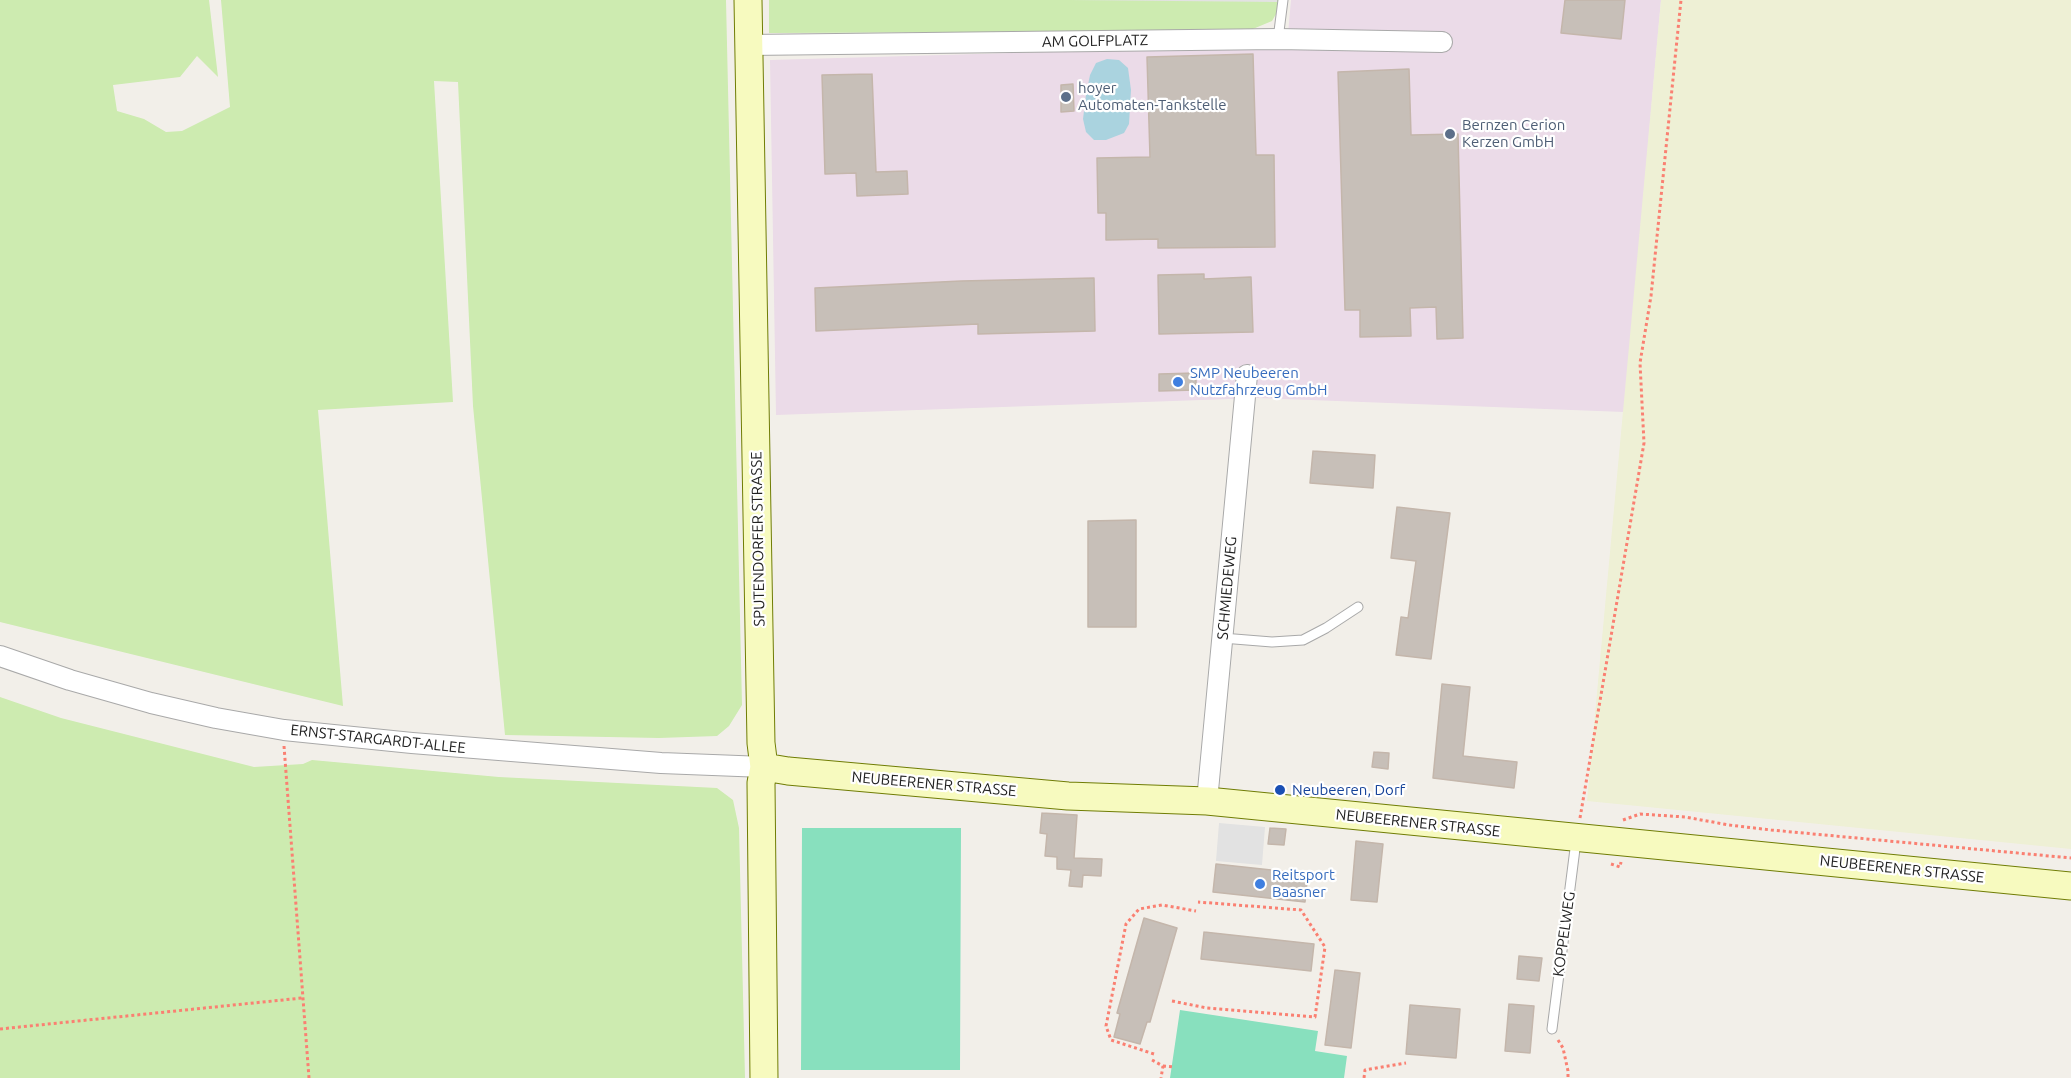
<!DOCTYPE html>
<html>
<head>
<meta charset="utf-8">
<style>
  body { margin:0 }
  canvas { display:block; background:#f2efe9 }
</style>
</head>
<body>
<canvas width="2071" height="1078"></canvas>
<script>
const context = document.querySelector('canvas').getContext('2d');
context.lineJoin = 'round';
function paint(path, color) { context.fillStyle = color; context.fill(path, 'evenodd'); }
const poly = rows => new Path2D(rows.map(r => 'M' + r).join(''));
function trace(path, color, width, dash) { context.strokeStyle = color; context.lineWidth = width; context.lineCap = dash ? 'butt' : 'round'; context.setLineDash(dash || []); context.stroke(path); }
function drawText(font, color, halo, rows, align = 'center') {
  context.font = font + ' Ubuntu,sans-serif'; context.lineWidth = 4.5; context.setLineDash([]); context.textBaseline = 'middle'; context.strokeStyle = halo; context.fillStyle = color; for (const [text, x, y, turn = 0] of rows) {
    context.save(); context.translate(x, y); context.rotate((+turn || 0) * Math.PI / 180); context.textAlign = isNaN(turn) ? turn : align; if (halo) context.strokeText(text, 0, 0); context.fillText(text, 0, 0); context.restore();
  }
}
const industrial = poly([
  [1291,0,1661,0,1624,412,1258,398,776,415,770,60,1287,45]
]);
const farmland = poly([
  [1661,0,2071,0,2071,849,1587,801]
]);
const grass = poly([
  [0,0,209,0,218,77,197,56,180,77,113,85,117,111,144,119,166,132,182,131,230,107,221,0,726,0,742,705,729,726,717,736,659,738,505,735,473,406,458,82,434,81,453,402,318,410,343,706,0,622],
  [769,0,1281,0,1280,7,1272,21,1248,31,769,33],
  [0,697,61,718,254,767,303,764,312,760,499,777,717,788,733,800,739,828,745,1078,0,1078]
]);
const pitch = poly([
  [802,828,961,828,960,1070,801,1070],
  [1180,1010,1318,1031,1315,1051,1347,1056,1344,1078,1170,1078]
]);
const parking = poly([
  [1070,0,1277,0,1277,2],
  [1219,823,1265,827,1262,865,1216,861]
]);
const water = poly([
  [1107,59,1119,60,1128,68,1131,90,1129,124,1124,133,1106,140,1094,140,1086,132,1083,119,1086,95,1090,75,1096,63]
]);
const building = poly([
  [1565,0,1625,0,1621,39,1561,33,1565,0],
  [1253,54,1256,155,1274,155,1275,247,1158,248,1158,239,1106,240,1106,213,1098,213,1097,158,1150,157,1147,57,1253,54],
  [1409,69,1411,135,1458,134,1463,338,1437,339,1436,307,1410,308,1411,336,1360,337,1360,310,1345,310,1338,72,1409,69],
  [872,74,876,172,907,171,908,194,857,196,856,173,825,174,822,75,872,74],
  [1073,84,1074,111,1061,112,1061,85,1073,84],
  [1204,274,1204,279,1251,277,1253,332,1159,334,1158,275,1204,274],
  [1094,278,1095,331,978,334,978,324,816,331,815,288,961,281,1094,278],
  [1196,373,1196,390,1159,391,1159,374,1196,373],
  [1313,451,1375,455,1373,488,1310,483,1313,451],
  [1397,507,1450,513,1431,659,1396,655,1401,617,1408,618,1416,561,1391,558,1397,507],
  [1136,520,1136,627,1088,627,1088,521,1136,520],
  [1442,684,1470,687,1463,756,1517,762,1514,788,1433,778,1442,684],
  [1374,752,1389,753,1388,769,1372,767,1374,752],
  [1042,813,1077,815,1074,858,1102,859,1101,876,1083,875,1082,887,1069,886,1071,870,1057,869,1057,857,1045,856,1047,834,1040,833,1042,813],
  [1270,828,1286,829,1284,845,1268,844,1270,828],
  [1356,841,1383,844,1377,902,1351,900,1356,841],
  [1216,864,1308,874,1305,902,1213,892,1216,864],
  [1144,918,1177,928,1150,1022,1147,1022,1140,1044,1114,1037,1120,1014,1117,1013,1144,918],
  [1204,932,1314,944,1311,971,1201,959,1204,932],
  [1519,956,1542,958,1539,981,1517,979,1519,956],
  [1335,970,1360,973,1351,1048,1325,1045,1335,970],
  [1509,1004,1534,1006,1530,1053,1505,1051,1509,1004],
  [1410,1005,1460,1009,1456,1058,1406,1054,1410,1005]
]);
const path = poly([
  [284,746,309,1078],
  [1580,818,1644,443,1640,363,1651,296,1681,0],
  [1623,820,1640,814,1685,817,1729,825,1771,830,2071,858],
  [1611,864,1620,867,1621,862],
  [1172,1001,1207,1008,1315,1017,1325,947,1301,910,1198,902],
  [0,1029,302,998],
  [1558,1040,1563,1048,1568,1071,1568,1078],
  [1154,1054,1111,1040,1106,1026,1126,924,1139,909,1162,905,1196,911],
  [1152,1060,1163,1066,1161,1078],
  [1163,1066,1174,1067],
  [1364,1078,1365,1070,1406,1063]
]);
const lane = poly([
  [1278,39,1283,0],
  [1222,638,1272,642,1303,640,1326,628,1358,607],
  [1552,1029,1576,841]
]);
const street = poly([
  [748,45,1278,39,1442,42],
  [0,656,70,680,151,703,216,718,284,730,412,743,661,763,764,767],
  [1207,801,1247,375]
]);
const secondary = poly([
  [748,0,761,743,764,767,761,783,764,1078],
  [764,767,788,771,1068,796,1207,801,2071,886]
]);
const markers = [
  [1066,97,6,"#5c6f8a"],
  [1450,134,6,"#5c6f8a"],
  [1178,382,6,"#3f7fe0"],
  [1280,790,6,"#1a4fb4"],
  [1260,884,6,"#3f7fe0"]
];
const streetNames = [
  ["AM GOLFPLATZ",1095,41,-1],
  ["SPUTENDORFER STRASSE",758,539,-91],
  ["SCHMIEDEWEG",1227,588,-85],
  ["ERNST-STARGARDT-ALLEE",378,739,6],
  ["NEUBEERENER STRASSE",934,784,5],
  ["NEUBEERENER STRASSE",1418,823,6],
  ["NEUBEERENER STRASSE",1902,869,6],
  ["KOPPELWEG",1564,934,-82]
];
const serviceNames = [
  ["hoyer",1078,88],
  ["Automaten-Tankstelle",1078,105],
  ["Bernzen Cerion",1462,125],
  ["Kerzen GmbH",1462,142]
];
const shopNames = [
  ["SMP Neubeeren",1190,373],
  ["Nutzfahrzeug GmbH",1190,390],
  ["Reitsport",1272,875],
  ["Baasner",1272,892]
];
const transitNames = [
  ["Neubeeren, Dorf",1292,790]
];
paint(industrial, '#ebdbe8');
paint(farmland, '#eef0d5');
paint(grass, '#cdebb0');
paint(pitch, '#88e0be');
paint(parking, '#e2e2e2');
paint(water, '#aad3df');
paint(building, '#c7bfb8');
trace(building, '#c4b6ab', 1.5);
trace(lane, '#a9a9a9', 11);
trace(street, '#a9a9a9', 22);
trace(secondary, '#707d05', 29);
trace(path, '#fa8072', 3, [3, 3]);
trace(lane, '#fff', 9);
trace(street, '#fff', 20);
trace(secondary, '#f7fabf', 27);
for (const [x, y, r, color] of markers) { const dot = new Path2D(); dot.arc(x, y, r, 0, 2 * Math.PI); context.fillStyle = color; context.fill(dot); trace(dot, '#fff', 2); }
drawText('15px', '#222', '#fff', streetNames);
drawText('15px', '#4e5e75', '#fff', serviceNames, 'left');
drawText('15px', '#366cbe', '#fff', shopNames, 'left');
drawText('15px', '#164399', '#fff', transitNames, 'left');
</script>
</body>
</html>
